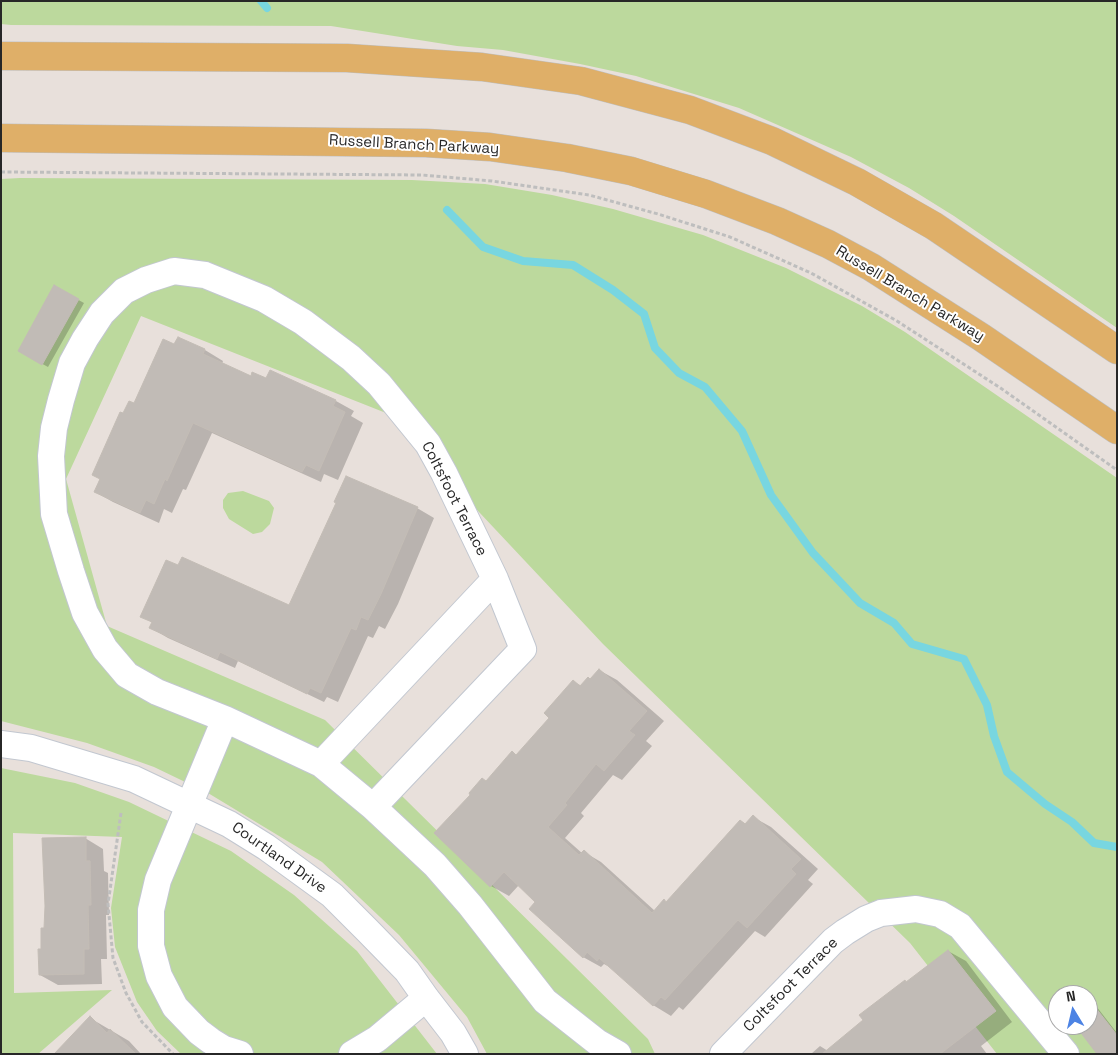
<!DOCTYPE html>
<html>
<head>
<meta charset="utf-8">
<style>
  body { margin:0 }
  #map { position:relative; width:1118px; height:1055px; overflow:hidden; background:#e8e0db; font-family:"Space Grotesk",sans-serif }
  canvas { display:block }
  .frame { position:absolute; inset:0; border:2px solid #272727; pointer-events:none }
  .north { position:absolute; left:1048px; top:985px; width:50px; height:50px; box-sizing:border-box; background:#fff; border:1px solid #a9a9a9; border-radius:50%; rotate:351deg; font-size:14px; font-weight:700; line-height:20px; text-align:center; color:#272727 }
  .north::after { content:''; display:block; margin:auto; width:18px; height:22px; background:#4c83e4; clip-path:polygon(50% 0,100% 100%,50% 72%,0 100%) }
</style>
</head>
<body>
<div id="map">
<canvas width="1118" height="1055"></canvas>
<div class="frame"></div>
<div class="north">N</div>
</div>
<script>
const context = document.querySelector('canvas').getContext('2d');
context.lineJoin = 'round';
function paint(path, color) { context.fillStyle = color; context.fill(path, 'evenodd'); }
const poly = rows => new Path2D(rows.map(r => 'M' + r).join(''));
function trace(path, color, width, dash) { context.strokeStyle = color; context.lineWidth = width; context.lineCap = dash ? 'butt' : 'round'; context.setLineDash(dash || []); context.stroke(path); }
function drawText(font, color, halo, rows, align = 'center') {
  context.font = font + ' "Space Grotesk",sans-serif'; context.lineWidth = 4; context.setLineDash([]); context.textBaseline = 'middle'; context.strokeStyle = halo; context.fillStyle = color; for (const [text, x, y, turn = 0] of rows) {
    context.save(); context.translate(x, y); context.rotate((+turn || 0) * Math.PI / 180); context.textAlign = isNaN(turn) ? turn : align; if (halo) context.strokeText(text, 0, 0); context.fillText(text, 0, 0); context.restore();
  }
}
const green = poly([
  [1,1,1117,1,1117,328,954,216,909,188,851,157,739,108,636,76,580,64,503,50,457,46,331,26,11,25,1,24],
  [20,178,412,180,485,184,552,195,613,209,703,235,786,268,862,306,905,332,1117,478,1117,1054,997,1054,910,943,603,644,386,413,141,316,66,479,107,626,325,720,648,1039,655,1054,487,1054,467,1017,399,935,322,862,208,793,154,767,87,743,1,721,1,179],
  [1058,995,1088,995,1088,1025,1058,1025],
  [243,491,269,501,274,508,270,524,262,532,253,534,229,519,223,508,223,500,228,493],
  [1,768,75,783,129,802,231,851,294,895,357,951,437,1054,181,1054,157,1031,137,1002,115,947,111,908,122,837,13,833,14,993,112,990,38,1054,1,1054]
]);
const shadow = poly([
  [55,287,84,303,48,367,19,351],
  [178,338,205,350,223,361,222,364,252,377,267,380,336,401,354,411,351,416,363,423,338,480,324,474,321,482,212,433,186,490,183,489,172,513,164,509,159,523,113,502,95,492,124,415,134,405,175,346],
  [417,508,434,518,398,604,385,629,379,626,373,638,368,636,338,702,327,697,324,702,238,661,235,668,168,638,151,628,153,623,141,616,290,607],
  [599,670,617,680,664,721,646,741,652,746,622,780,613,775,581,813,584,816,565,838,583,854,584,852,601,862,655,911,667,903,741,821,746,824,753,817,771,827,818,869,808,880,813,884,765,937,755,931,683,1010,679,1007,671,1016,653,1005,613,969,604,964,601,967,583,957,537,902,519,885,509,896,491,886,472,795,517,755,551,718,574,682,582,686,591,680],
  [85,838,103,849,104,871,108,873,109,915,106,915,107,959,101,959,102,984,58,985,40,975,45,929],
  [948,951,966,961,1012,1022,981,1046,987,1054,811,1054,820,1046,828,1051,865,1021,905,981,907,983],
  [1088,999,1093,1002,1117,1033,1117,1054,1076,1025,1088,1025],
  [90,1018,129,1041,141,1054,68,1054]
]);
const stream = poly([
  [261,1,267,8],
  [447,210,483,247,523,261,573,265,613,290,644,314,655,348,679,373,705,387,742,431,771,495,813,553,860,603,894,623,912,644,964,659,987,705,994,736,1007,772,1045,804,1072,822,1094,843,1117,847]
]);
const building = poly([
  [54,285,79,299,42,365,18,351,54,285],
  [178,337,205,349,203,354,251,376,252,372,266,378,270,370,336,400,333,406,345,412,319,471,306,465,302,472,193,423,167,481,165,479,154,504,146,500,140,513,94,492,100,479,92,475,120,412,123,413,129,401,134,403,163,339,174,344,178,337],
  [346,476,418,507,381,594,368,620,361,617,356,630,351,628,321,693,310,688,307,694,220,652,217,659,149,628,152,622,140,617,166,560,178,565,182,557,289,605,336,503,334,502,346,476],
  [599,669,647,711,629,731,635,735,604,771,596,764,565,803,567,805,548,827,579,855,584,850,652,913,664,899,666,902,740,820,745,824,753,815,801,859,791,869,796,874,747,928,738,920,665,1000,661,997,653,1006,599,958,597,961,587,952,583,958,529,909,535,902,504,872,490,887,434,833,470,795,469,793,482,778,486,781,512,751,516,755,549,718,544,713,573,680,580,686,588,677,590,679,599,669],
  [86,837,86,861,90,861,91,905,88,905,89,949,84,949,84,974,39,975,38,949,41,949,41,928,44,928,45,906,42,838,86,837],
  [948,950,996,1011,940,1054,822,1054,863,1020,859,1015,905,980,906,982,948,950],
  [1088,998,1117,1035,1117,1054,1097,1054,1075,1025,1088,1025,1088,998],
  [90,1016,107,1033,110,1029,136,1054,54,1054,90,1016]
]);
const path = poly([
  [1,172,422,175,492,181,589,195,658,214,730,237,811,273,897,321,999,387,1117,470],
  [121,813,108,904,113,958,126,993,142,1022,173,1054]
]);
const minor = poly([
  [225,719,158,880,151,910,151,946,159,976,175,1007,199,1032,211,1041,224,1049,240,1054],
  [1,744,31,748,134,779,229,824,266,847,332,895,368,931,407,971,426,998,453,1033,465,1054],
  [321,764,495,579],
  [373,807,523,649,495,579,444,473,428,444,379,384,351,358,303,322,264,299,205,275,174,271,146,280,124,291,102,313,85,339,72,363,61,400,54,428,51,456,54,514,71,571,85,613,105,649,127,675,157,692,225,719,321,764,373,807,435,865,470,905,545,1001,597,1042,618,1054],
  [352,1054,377,1039,426,998],
  [723,1054,833,941,845,932,866,919,881,913,916,909,940,914,960,926,1066,1054]
]);
const major = poly([
  [1,56,347,58,482,67,581,81,690,110,772,141,857,182,934,226,1117,350],
  [1,138,426,143,490,147,567,158,631,171,706,194,777,221,828,244,871,267,981,337,1117,430]
]);
const streetNames = [
  ["Russell Branch Parkway",414,145,3],
  ["Russell Branch Parkway",910,294,31],
  ["Coltsfoot Terrace",454,499,63],
  ["Courtland Drive",279,858,35],
  ["Coltsfoot Terrace",791,985,-45]
];
paint(green, '#bcd99d');
paint(shadow, '#0003');
trace(stream, '#78d6e0', 8);
paint(building, '#c1bbb6');
trace(building, '#c3bcb5', 1);
trace(minor, '#c2c7d0', 28);
trace(major, '#bebebe', 29);
trace(path, '#bebebe', 3, [4, 2.5]);
trace(minor, '#fff', 26);
trace(major, '#dfaf68', 28);
drawText('15px', '#272727', '#fff', streetNames);
</script>
</body>
</html>
